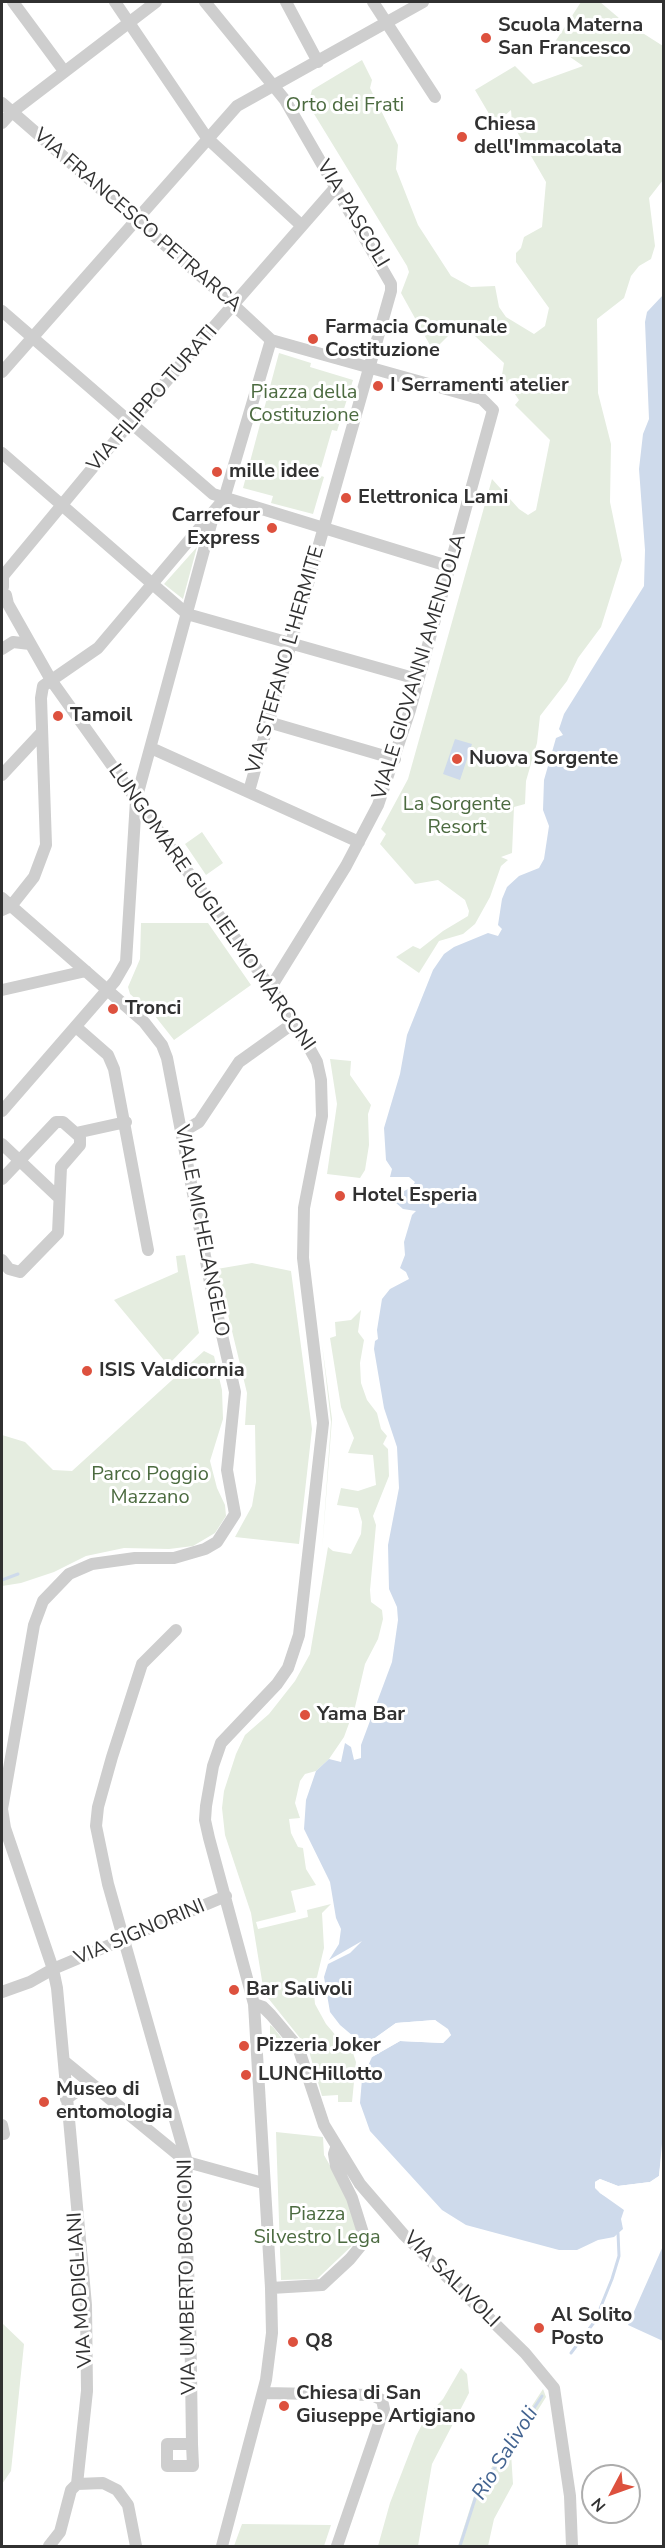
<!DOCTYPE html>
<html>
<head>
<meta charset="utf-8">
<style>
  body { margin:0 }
  #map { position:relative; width:665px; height:2548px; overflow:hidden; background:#fff; font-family:"Nunito Sans",sans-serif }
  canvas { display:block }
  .frame { position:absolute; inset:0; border:3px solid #313131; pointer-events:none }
  .north { position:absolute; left:581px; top:2464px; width:60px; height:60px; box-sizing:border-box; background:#fff; border:2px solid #adadad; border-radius:50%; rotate:229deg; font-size:16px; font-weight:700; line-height:24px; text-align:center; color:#313131 }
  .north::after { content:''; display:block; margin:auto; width:21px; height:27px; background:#dd513e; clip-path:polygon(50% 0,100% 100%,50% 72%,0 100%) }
</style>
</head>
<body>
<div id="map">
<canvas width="665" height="2548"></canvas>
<div class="frame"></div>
<div class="north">N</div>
</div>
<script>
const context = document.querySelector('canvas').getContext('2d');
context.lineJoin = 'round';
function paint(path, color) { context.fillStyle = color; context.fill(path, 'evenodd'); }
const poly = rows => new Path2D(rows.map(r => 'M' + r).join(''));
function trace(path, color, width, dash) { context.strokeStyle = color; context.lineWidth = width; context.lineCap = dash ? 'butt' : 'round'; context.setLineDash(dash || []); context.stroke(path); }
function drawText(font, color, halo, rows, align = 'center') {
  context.font = font + ' "Nunito Sans",sans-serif'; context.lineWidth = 6; context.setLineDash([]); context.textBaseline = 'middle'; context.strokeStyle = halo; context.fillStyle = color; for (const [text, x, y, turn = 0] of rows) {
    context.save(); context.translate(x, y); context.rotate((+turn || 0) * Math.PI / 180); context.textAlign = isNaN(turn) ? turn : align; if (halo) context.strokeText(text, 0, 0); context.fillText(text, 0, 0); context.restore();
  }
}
const green = poly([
  [581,2,600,2,619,18,663,46,663,180,649,198,655,246,651,259,639,266,631,276,624,298,597,319,598,393,611,444,610,502,622,560,601,627,578,658,567,681,540,716,537,743,526,781,525,804,514,807,512,853,501,857,508,860,501,866,490,897,475,924,463,934,439,941,419,973,396,957,413,946,420,949,443,931,468,916,469,911,465,900,438,880,415,884,380,844,386,834,381,829,408,779,492,479,519,509,528,515,536,510,550,440,515,405,519,400,502,375,504,363,461,323,436,348,431,347,401,293,409,272,407,266,308,104,312,90,362,60,372,80,370,88,398,145,396,169,418,225,451,276,471,287,495,286,499,307,506,317,534,334,545,326,549,308,516,262,516,253,521,248,524,237,542,227,546,182,512,123,511,110,495,124,475,90,515,66,533,84,583,66,553,45],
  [279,353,311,363,310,367,353,380,337,431,332,430,319,475,324,477,313,514,271,503,273,496,243,488],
  [197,547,183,599,164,584],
  [202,832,223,863,206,875,185,844],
  [141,923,208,923,251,985,174,1040,155,1016,130,994,128,987,140,959],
  [330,1059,351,1061,350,1075,371,1105,368,1114,369,1145,365,1170,360,1178,327,1174,337,1104],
  [185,1255,199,1333,168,1365,114,1300,178,1272,176,1256],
  [252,1263,291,1271,312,1429,299,1544,235,1537,252,1506,256,1482,255,1425,245,1425,247,1393,217,1269],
  [361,1310,358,1332,364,1340,360,1363,361,1383,367,1400,377,1413,381,1429,387,1436,383,1444,388,1449,389,1476,373,1516,376,1525,370,1590,371,1602,382,1610,383,1619,378,1639,365,1664,355,1707,344,1737,329,1759,316,1771,305,1774,300,1781,295,1803,300,1818,289,1819,291,1833,298,1847,303,1848,306,1869,316,1885,291,1891,296,1912,256,1922,258,1929,308,1917,307,1910,331,1904,322,1913,324,1948,317,1977,313,1982,315,2004,326,2024,349,2051,353,2053,356,2062,352,2102,338,2102,338,2095,322,2096,308,2048,264,1993,251,1913,225,1835,222,1808,224,1791,236,1754,245,1735,269,1714,295,1681,310,1654,328,1547,333,1551,351,1554,361,1534,362,1522,358,1508,337,1505,341,1488,358,1491,376,1485,373,1455,348,1453,354,1438,341,1407,330,1338,336,1336,335,1322,351,1320],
  [322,1344,332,1419,322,1552,331,1422],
  [204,1351,214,1356,222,1390,223,1419,210,1461,217,1488,225,1505,226,1516,215,1533,193,1546,169,1549,124,1548,86,1556,54,1572,21,1583,2,1586,2,1435,25,1442,53,1470,72,1471],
  [270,2025,273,2027,294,2054,270,2053],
  [276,2132,323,2137,324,2155,349,2199,360,2238,317,2279,281,2280],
  [2,2323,24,2344,11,2471,2,2484],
  [461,2368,467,2374,469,2393,432,2464,418,2546,378,2546,390,2503,416,2436,426,2417,443,2399],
  [543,2389,546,2397,511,2453,513,2484,494,2519,488,2546,458,2546,475,2493],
  [242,2524,331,2525,324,2546,234,2546]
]);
const water = poly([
  [663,295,664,2133,659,2176,650,2182,618,2186,600,2179,595,2182,600,2193,624,2210,621,2219,623,2229,614,2237,598,2240,577,2250,559,2250,466,2225,442,2210,370,2131,360,2103,362,2079,372,2057,400,2041,443,2043,451,2035,435,2020,396,2023,368,2043,353,2036,340,2025,330,2012,324,1977,328,1964,350,1953,362,1941,329,1960,339,1944,341,1929,336,1918,330,1882,304,1829,306,1800,316,1771,329,1759,341,1762,345,1743,351,1747,354,1760,361,1758,361,1745,392,1662,398,1620,397,1607,389,1589,388,1545,399,1488,397,1447,384,1408,374,1349,375,1341,378,1339,377,1330,382,1299,390,1289,409,1279,406,1272,400,1268,405,1255,404,1242,412,1215,416,1211,403,1209,395,1202,400,1193,412,1187,415,1182,409,1177,390,1177,392,1169,386,1160,384,1128,400,1074,407,1035,433,970,444,954,454,947,488,933,498,936,502,929,498,925,502,899,507,887,519,876,539,868,544,859,549,826,543,810,544,780,556,738,563,735,559,729,564,714,644,586,645,550,639,469,643,434,649,419,645,322,647,312],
  [455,739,472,744,460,780,443,774],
  [663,2246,663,2341,628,2325]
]);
const pier = poly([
  [435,2020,448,2029,451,2035,443,2043,400,2041,372,2057,371,2054,400,2038,442,2041,447,2035,435,2024,397,2026,368,2046,368,2043,396,2023],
  [663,2133,661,2178,650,2185,618,2189,598,2183,602,2190,622,2203,626,2212,620,2205,600,2193,595,2188,595,2182,600,2179,618,2186,650,2182,659,2176]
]);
const stream = poly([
  [2,1580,18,1574],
  [571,2353,595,2321,612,2279,619,2256,618,2233],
  [460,2546,476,2496,542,2396]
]);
const minor = poly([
  [13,2,64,71],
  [115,2,207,138,302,226],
  [205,2,285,100,391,284,391,291,249,791],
  [286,2,318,62],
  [373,2,435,97],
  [2,103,227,299,271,340,482,399,493,410,410,710,378,805,346,866,271,987],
  [2,123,12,112,156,2],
  [2,311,213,494,451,567],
  [2,372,237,106,423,2],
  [2,453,187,614,417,679],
  [3,587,3,576,129,424,335,188],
  [6,595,8,604,51,680,295,1022,317,1062,321,1080,322,1116,304,1208,303,1258,323,1423,299,1635,288,1668,277,1684,221,1743,213,1766,206,1806,205,1820,209,1838,254,2004,271,2288,272,2333,266,2380,222,2546],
  [2,649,13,642,30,644],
  [268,722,395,759],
  [151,748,359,842],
  [2,775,42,732],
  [2,898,144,1022,162,1045,167,1058,210,1282,235,1392,227,1470,235,1514,217,1542,205,1549,174,1558,135,1558,92,1564,69,1574,43,1601,34,1625,2,1809,5,1828,53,1969,57,1988,86,2305,87,2391,77,2484,71,2490,60,2532,49,2546],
  [2,910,11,906,34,877,46,845,41,698,43,686,98,648,224,499,271,340],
  [2,990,86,971],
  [76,1027,108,1055,114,1069,148,1250],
  [2,1111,115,981,126,962,136,800,213,517],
  [182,1132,199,1122,239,1062,295,1022],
  [76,1133,126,1122],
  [2,1144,58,1197],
  [2,1179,56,1122,63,1122,80,1137,80,1145,61,1167,58,1233,20,1272,9,1269,2,1260],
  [176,1630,142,1664,112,1757,98,1807,96,1826,108,1884,187,2162,185,2206,190,2312,191,2373,192,2444,193,2466,167,2466,167,2444,192,2444],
  [2,1992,30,1982,53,1969,226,1896],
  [254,2004,263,2007,271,2015,298,2047,324,2125,360,2184,404,2235,525,2353,554,2388,570,2496,572,2546],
  [65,2062,187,2162,263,2183],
  [66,2099,76,2092,98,2090],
  [2,2125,4,2134],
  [271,2288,322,2285,350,2259,363,2243,363,2233,352,2198,336,2166,334,2154,336,2148],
  [263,2393,372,2395,382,2400,384,2409,337,2546],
  [77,2484,103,2483,117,2490,128,2505,136,2546]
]);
const markers = [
  [486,38,6,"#dd513e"],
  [462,137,6,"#dd513e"],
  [313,339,6,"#dd513e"],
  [378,386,6,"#dd513e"],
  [217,472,6,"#dd513e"],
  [346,498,6,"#dd513e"],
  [272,528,6,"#dd513e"],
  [58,716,6,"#dd513e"],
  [457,759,6,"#dd513e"],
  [113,1009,6,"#dd513e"],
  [340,1196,6,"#dd513e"],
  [87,1371,6,"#dd513e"],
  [305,1715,6,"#dd513e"],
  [234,1990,6,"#dd513e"],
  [244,2046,6,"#dd513e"],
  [246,2075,6,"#dd513e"],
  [44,2102,6,"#dd513e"],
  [539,2328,6,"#dd513e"],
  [293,2342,6,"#dd513e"],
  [284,2406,6,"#dd513e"]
];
const poiNames = [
  ["Scuola Materna",498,26],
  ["San Francesco",498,49],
  ["Chiesa",474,125],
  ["dell'Immacolata",474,148],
  ["Farmacia Comunale",325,328],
  ["Costituzione",325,351],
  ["I Serramenti atelier",390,386],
  ["mille idee",229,472],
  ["Elettronica Lami",358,498],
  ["Carrefour",260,516,"right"],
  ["Express",260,539,"right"],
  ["Tamoil",70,716],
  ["Nuova Sorgente",469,759],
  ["Tronci",125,1009],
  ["Hotel Esperia",352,1196],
  ["ISIS Valdicornia",99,1371],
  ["Yama Bar",317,1715],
  ["Bar Salivoli",246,1990],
  ["Pizzeria Joker",256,2046],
  ["LUNCHillotto",258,2075],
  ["Museo di",56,2090],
  ["entomologia",56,2113],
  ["Al Solito",551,2316],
  ["Posto",551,2339],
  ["Q8",305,2342],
  ["Chiesa di San",296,2394],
  ["Giuseppe Artigiano",296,2417]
];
const parkNames = [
  ["Orto dei Frati",345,106],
  ["Piazza della",304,393],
  ["Costituzione",304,416],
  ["La Sorgente",457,805],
  ["Resort",457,828],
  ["Parco Poggio",150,1475],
  ["Mazzano",150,1498],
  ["Piazza",317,2215],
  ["Silvestro Lega",317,2238]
];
const streetNames = [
  ["VIA PASCOLI",352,214,59],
  ["VIA FRANCESCO PETRARCA",137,221,41],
  ["VIA FILIPPO TURATI",153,399,-49],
  ["VIA STEFANO L'HERMITE",286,660,-74],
  ["VIALE GIOVANNI AMENDOLA",420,667,-73],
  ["LUNGOMARE GUGLIELMO MARCONI",211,908,55],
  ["VIALE MICHELANGELO",201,1231,79],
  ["VIA SIGNORINI",140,1933,-23],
  ["VIA UMBERTO BOCCIONI",188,2277,-91],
  ["VIA SALIVOLI",451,2280,45],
  ["VIA MODIGLIANI",81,2290,-94]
];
const waterNames = [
  ["Rio Salivoli",506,2454,-58]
];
paint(green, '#e5ede0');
paint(water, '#cedaeb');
paint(pier, '#fff');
trace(stream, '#cedaeb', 3);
trace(minor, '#cecece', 12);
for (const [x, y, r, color] of markers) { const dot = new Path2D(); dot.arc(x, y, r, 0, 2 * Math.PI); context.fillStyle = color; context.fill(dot); trace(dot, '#fff', 2); }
drawText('bold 20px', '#313131', '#fff', poiNames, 'left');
drawText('20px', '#4c6b40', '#fff', parkNames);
drawText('20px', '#313131', '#fff', streetNames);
drawText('italic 21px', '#426390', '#fff', waterNames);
</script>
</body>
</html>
